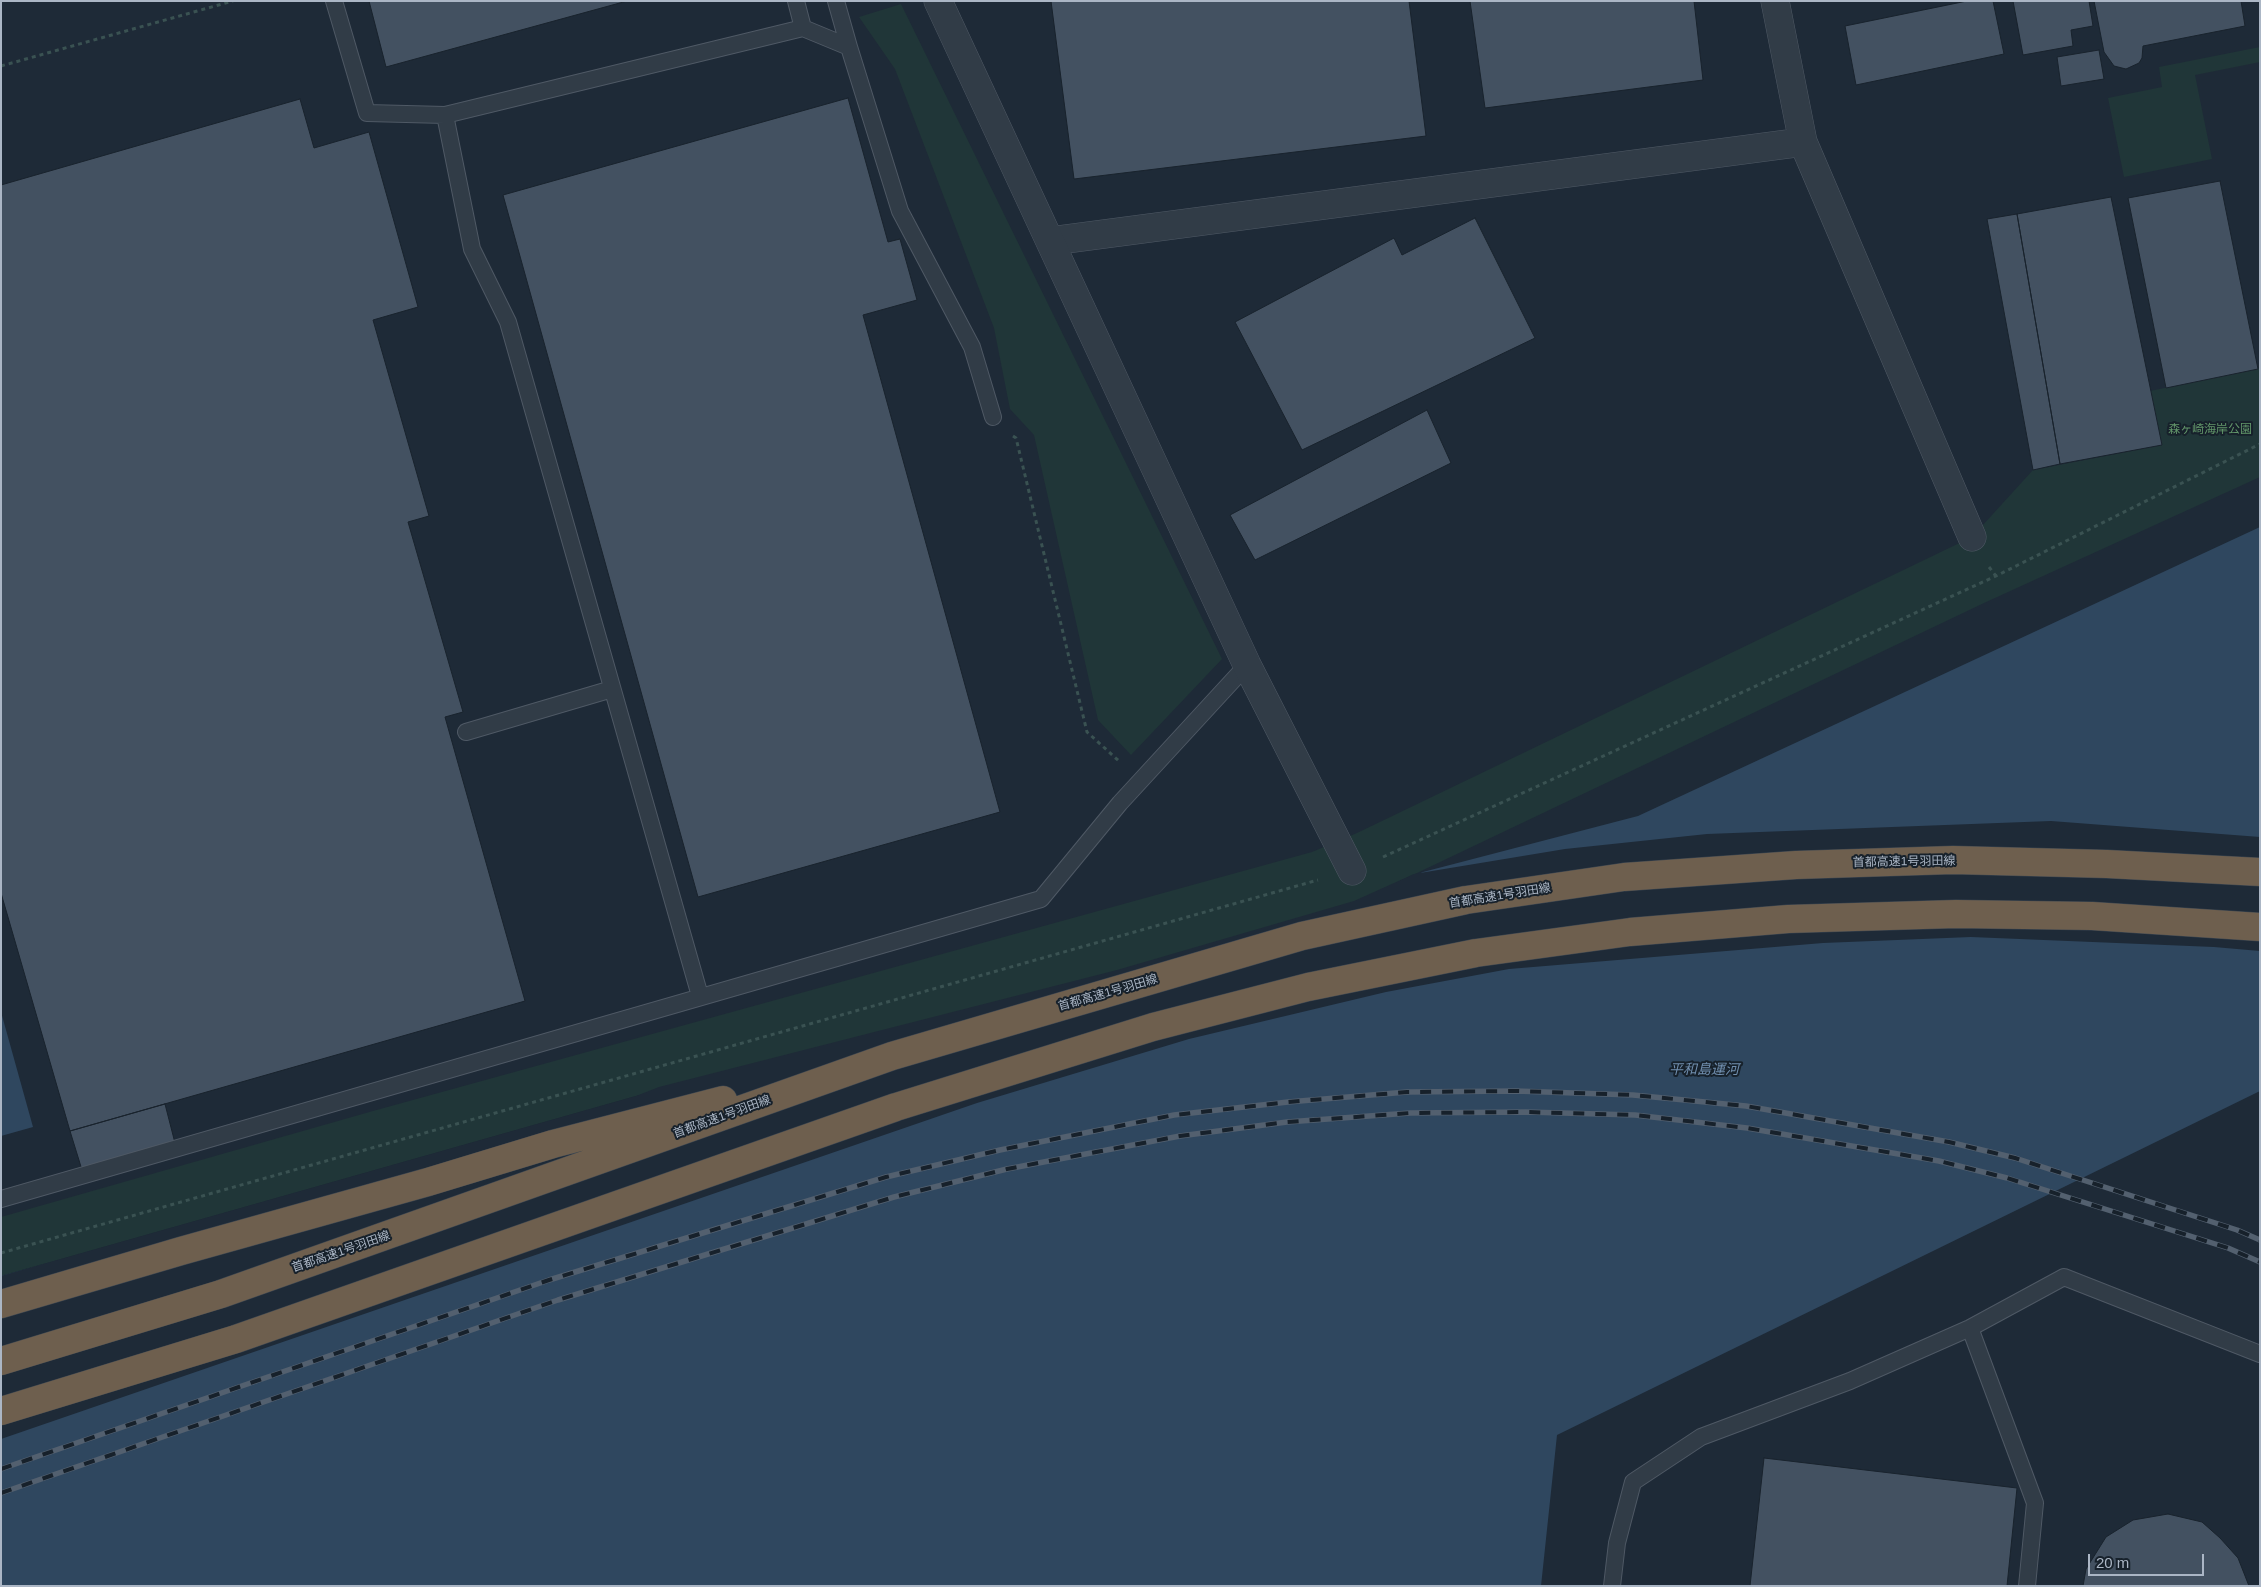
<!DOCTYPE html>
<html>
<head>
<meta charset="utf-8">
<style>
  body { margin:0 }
  #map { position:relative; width:2261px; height:1587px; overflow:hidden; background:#1e2a37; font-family:Arial,sans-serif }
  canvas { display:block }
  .frame { position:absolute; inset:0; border:2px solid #abb6c5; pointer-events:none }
  .scale { position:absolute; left:2088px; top:1554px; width:116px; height:22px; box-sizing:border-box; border:2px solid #abb6c5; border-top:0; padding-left:6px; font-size:15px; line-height:18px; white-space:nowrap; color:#abb6c5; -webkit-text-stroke:4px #17212b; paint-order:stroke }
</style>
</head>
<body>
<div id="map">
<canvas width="2261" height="1587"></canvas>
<div class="frame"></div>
<div class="scale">20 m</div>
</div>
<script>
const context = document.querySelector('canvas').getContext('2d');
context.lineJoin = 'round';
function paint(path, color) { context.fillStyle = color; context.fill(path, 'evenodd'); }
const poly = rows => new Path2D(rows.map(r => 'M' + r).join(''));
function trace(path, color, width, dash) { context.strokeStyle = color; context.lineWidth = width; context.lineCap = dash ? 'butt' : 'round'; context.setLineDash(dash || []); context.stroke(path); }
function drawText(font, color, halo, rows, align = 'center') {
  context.font = font + ' Arial,"Noto Sans JP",sans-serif'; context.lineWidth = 4; context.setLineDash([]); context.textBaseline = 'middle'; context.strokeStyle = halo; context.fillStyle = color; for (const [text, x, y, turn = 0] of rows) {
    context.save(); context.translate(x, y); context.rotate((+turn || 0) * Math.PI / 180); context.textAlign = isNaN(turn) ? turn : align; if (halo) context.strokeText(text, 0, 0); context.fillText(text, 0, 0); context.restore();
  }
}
const green = poly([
  [901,4,1222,659,1131,755,1098,720,1034,435,1010,409,994,328,895,69,859,17],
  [2260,47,2260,62,2195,75,2212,159,2124,177,2108,98,2162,87,2159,67],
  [2260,368,2260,477,1984,603,1354,903,1118,973,636,1096,1,1276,1,1217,373,1111,1312,852,1357,833,1972,537,2033,470,2162,445,2150,391]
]);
const water = poly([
  [2260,527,2260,1091,1557,1435,1541,1586,1,1586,1,1276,1118,973,1354,903,1423,872,1638,816],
  [1,1012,33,1127,1,1136]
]);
const pier = poly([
  [2051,821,2260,837,2260,951,2214,947,1971,937,1823,943,1509,969,1386,992,1189,1039,977,1103,1,1439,1,1276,636,1096,659,1087,1117,970,1354,901,1414,874,1565,849,1707,834]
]);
const building = poly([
  [369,1,627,1,386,67,369,1],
  [1051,1,1409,1,1426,136,1074,179,1051,1],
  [1470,1,1694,1,1703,80,1485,108,1470,1],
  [1967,1,1993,1,2004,54,1856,85,1845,26,1967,1],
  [2013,1,2089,1,2093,26,2071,30,2073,46,2023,55,2013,1],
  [2094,1,2241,1,2245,26,2143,46,2142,58,2139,63,2126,69,2114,66,2104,52,2094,1],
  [2099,50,2104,79,2061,86,2057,57,2099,50],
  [848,98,888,242,900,239,917,300,863,315,1000,812,698,897,503,195,848,98],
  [300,99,314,148,369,132,418,307,373,320,429,516,408,522,463,712,445,717,525,1001,70,1131,1,893,1,185,300,99],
  [2220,181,2258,369,2166,388,2128,198,2220,181],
  [2111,197,2162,445,2060,464,2017,214,2111,197],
  [2017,214,2060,464,2033,470,1987,219,2017,214],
  [1475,218,1535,338,1302,450,1235,322,1394,238,1402,255,1475,218],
  [1427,410,1451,463,1255,560,1230,515,1427,410],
  [165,1104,175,1143,82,1170,70,1131,165,1104],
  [1764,1458,2017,1488,2007,1586,1750,1586,1764,1458],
  [2168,1514,2202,1522,2220,1538,2238,1558,2249,1586,2083,1586,2086,1569,2106,1537,2133,1520,2168,1514]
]);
const path = poly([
  [1,66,233,1],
  [1013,436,1016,438,1087,732,1120,762],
  [1989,567,1996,576],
  [1383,857,1996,576,2260,444],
  [1,1253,1318,880]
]);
const service = poly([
  [334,1,367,113,445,115],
  [796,1,803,28,849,47,836,1],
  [849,47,900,211,972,347,993,417],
  [466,732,612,689],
  [700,996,508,322,472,249,445,115,803,28],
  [1,1199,1041,899,1120,803,1247,665],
  [1970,1328,2035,1503,2027,1586],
  [1612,1586,1617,1543,1633,1482,1701,1437,1850,1381,1970,1328,2064,1277,2260,1354]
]);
const minor = poly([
  [1775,1,1803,142,1972,537],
  [1051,241,1803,142]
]);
const tertiary = poly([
  [938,1,1247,665,1352,871]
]);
const motorway = poly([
  [1,1304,181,1251,428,1182,553,1144,723,1100],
  [1,1361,221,1294,892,1056,1302,936,1466,900,1624,877,1796,865,1953,860,2107,864,2260,872],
  [1,1411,236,1339,896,1107,1153,1027,1308,987,1476,953,1630,932,1788,919,1956,914,2092,916,2260,927]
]);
const rail = poly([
  [1,1469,549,1280,886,1177,1000,1150,1174,1115,1288,1102,1407,1092,1516,1091,1633,1095,1746,1106,1949,1142,2015,1158,2237,1230,2260,1240],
  [1,1493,558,1300,894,1197,1007,1169,1180,1136,1287,1122,1410,1113,1526,1112,1635,1115,1747,1128,1939,1161,2007,1178,2228,1248,2260,1262]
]);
const parkNames = [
  ["森ヶ崎海岸公園",2210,430]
];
const streetNames = [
  ["首都高速1号羽田線",1904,862,-1],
  ["首都高速1号羽田線",1500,896,-9],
  ["首都高速1号羽田線",1108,993,-16],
  ["首都高速1号羽田線",722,1117,-20],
  ["首都高速1号羽田線",341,1252,-19]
];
const waterNames = [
  ["平和島運河",1704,1070]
];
paint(green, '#203638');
paint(water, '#2f475f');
paint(pier, '#1e2a37');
paint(building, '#435161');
trace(building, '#19232d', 1);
trace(service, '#4f5965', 18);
trace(minor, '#4f5965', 29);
trace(tertiary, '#4f5965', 29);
trace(motorway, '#3c4651', 29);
trace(path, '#3a5252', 3, [4, 4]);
trace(service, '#313c47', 16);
trace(minor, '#313c47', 28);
trace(tertiary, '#313c47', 28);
trace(motorway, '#6e5f4e', 28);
trace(rail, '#53606f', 5.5);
trace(rail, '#17212b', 4, [11]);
drawText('12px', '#62966a', '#17212b', parkNames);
drawText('12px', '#abb6c5', '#17212b', streetNames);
drawText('italic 14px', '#718faf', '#17212b', waterNames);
</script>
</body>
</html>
